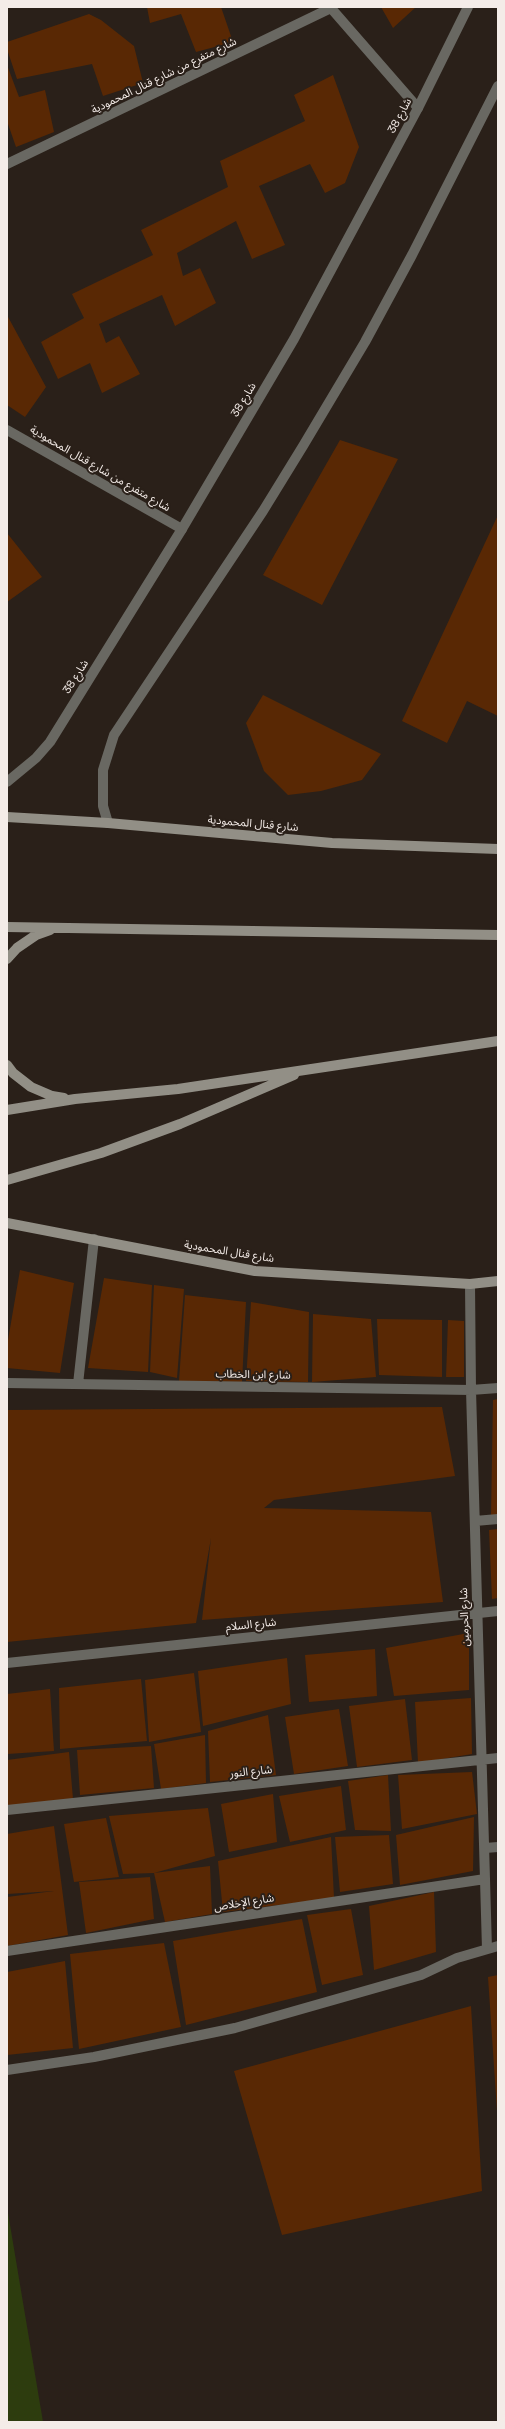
<!DOCTYPE html>
<html>
<head>
<meta charset="utf-8">
<style>
  body { margin:0 }
  #map { position:relative; width:505px; height:2429px; overflow:hidden; background:#2a2019; font-family:"Space Grotesk",sans-serif }
  canvas { display:block }
  .frame { position:absolute; inset:0; border:8px solid #f4ece8; pointer-events:none }
</style>
</head>
<body>
<div id="map">
<canvas width="505" height="2429"></canvas>
<div class="frame"></div>
</div>
<script>
const context = document.querySelector('canvas').getContext('2d');
context.lineJoin = 'round';
function paint(path, color) { context.fillStyle = color; context.fill(path, 'evenodd'); }
const poly = rows => new Path2D(rows.map(r => 'M' + r).join(''));
function trace(path, color, width, dash) { context.strokeStyle = color; context.lineWidth = width; context.lineCap = dash ? 'butt' : 'round'; context.setLineDash(dash || []); context.stroke(path); }
function drawText(font, color, halo, rows, align = 'center') {
  context.font = font + ' "Space Grotesk","Noto Sans Arabic",sans-serif'; context.lineWidth = 4; context.setLineDash([]); context.textBaseline = 'middle'; context.strokeStyle = halo; context.fillStyle = color; for (const [text, x, y, turn = 0] of rows) {
    context.save(); context.translate(x, y); context.rotate((+turn || 0) * Math.PI / 180); context.textAlign = isNaN(turn) ? turn : align; if (halo) context.strokeText(text, 0, 0); context.fillText(text, 0, 0); context.restore();
  }
}
const green = poly([
  [7,2207,43,2422,7,2422]
]);
const building = poly([
  [147,7,221,7,233,42,196,52,181,14,150,23],
  [381,7,416,7,393,28],
  [89,14,101,20,134,46,143,83,103,96,92,64,17,79,7,49,7,42],
  [7,65,19,97,45,90,54,132,16,147,7,121],
  [333,75,359,147,345,183,325,193,310,164,259,186,285,245,252,259,236,221,177,253,183,276,200,268,216,303,175,326,162,295,99,324,106,343,119,336,140,374,102,393,90,363,58,379,41,342,84,318,72,294,153,255,141,230,228,187,220,161,305,121,294,95],
  [7,315,46,387,25,417,7,405],
  [340,440,398,459,322,605,263,575],
  [498,515,498,716,467,701,447,743,402,721],
  [7,533,42,577,7,602],
  [263,695,381,754,362,780,321,791,288,795,264,771,246,723],
  [20,1270,74,1283,60,1373,7,1368,7,1346],
  [104,1278,152,1285,148,1372,88,1368],
  [154,1285,184,1289,177,1378,150,1372],
  [185,1295,246,1302,242,1382,179,1381],
  [251,1302,309,1312,308,1382,246,1381],
  [313,1314,371,1319,376,1377,312,1382],
  [377,1319,442,1320,442,1377,379,1375],
  [448,1320,464,1321,464,1377,446,1377],
  [498,1399,498,1515,491,1516,493,1400],
  [442,1407,455,1476,274,1500,264,1508,431,1512,443,1602,202,1620,211,1538,196,1623,7,1642,7,1410],
  [498,1529,498,1598,492,1599,489,1530],
  [469,1633,469,1690,394,1696,386,1648],
  [375,1649,377,1696,309,1702,305,1655],
  [287,1658,291,1704,203,1726,198,1671],
  [194,1673,201,1732,149,1742,145,1680],
  [141,1679,147,1741,60,1749,59,1688],
  [50,1689,54,1751,7,1754,7,1694],
  [471,1698,472,1754,418,1763,415,1702],
  [405,1699,412,1760,357,1767,349,1706],
  [339,1709,348,1766,294,1774,285,1717],
  [268,1715,276,1775,210,1782,208,1731],
  [205,1735,206,1783,161,1789,154,1744],
  [151,1746,154,1788,80,1795,77,1750],
  [69,1752,73,1799,7,1806,7,1760],
  [472,1772,477,1814,402,1829,398,1775],
  [388,1775,391,1831,355,1830,348,1781],
  [341,1786,346,1830,290,1842,279,1796],
  [273,1794,277,1842,229,1852,221,1804],
  [208,1808,215,1856,154,1873,123,1874,109,1816],
  [474,1817,473,1871,400,1885,396,1835],
  [106,1818,119,1877,74,1882,64,1824],
  [54,1826,68,1935,7,1946,7,1897,54,1891,7,1894,7,1834],
  [389,1835,393,1884,340,1892,335,1837],
  [331,1837,334,1898,223,1912,218,1861],
  [210,1866,212,1914,165,1922,154,1873],
  [150,1877,154,1919,86,1933,79,1882],
  [434,1892,436,1952,374,1970,369,1906],
  [351,1909,363,1975,322,1985,307,1915],
  [302,1919,317,1992,186,2025,173,1941],
  [164,1943,181,2027,79,2049,70,1954],
  [65,1961,73,2048,7,2055,7,1972],
  [498,1975,498,2111,497,2111,488,1977],
  [471,2006,482,2191,282,2235,234,2071]
]);
const minor = poly([
  [330,7,418,108],
  [7,164,331,8],
  [7,430,182,529],
  [470,1284,471,1390,487,1949],
  [7,1383,471,1390,498,1388],
  [78,1384,94,1239],
  [475,1521,498,1519],
  [7,1663,498,1611],
  [7,1810,498,1758],
  [485,1848,498,1847],
  [7,1951,485,1879],
  [7,2070,94,2057,235,2028,421,1975,457,1958,498,1946]
]);
const tertiary = poly([
  [7,782,36,758,50,742,182,529,294,339,418,108,468,7],
  [108,823,103,806,103,770,114,735,263,511,303,446,365,342,412,255,498,86]
]);
const secondary = poly([
  [7,817,108,823,332,843,498,849],
  [7,927,498,935],
  [7,959,17,948,36,935,50,930],
  [7,1065,13,1073,31,1087,52,1096,64,1098],
  [7,1110,75,1099,178,1089,498,1041],
  [7,1180,101,1153,180,1124,294,1075],
  [7,1223,255,1271,470,1284,498,1281]
]);
const streetNames = [
  ["شارع متفرع من شارع قنال المحمودية",164,76,-26],
  ["شارع 38",400,116,-62],
  ["شارع 38",244,400,-59],
  ["شارع متفرع من شارع قنال المحمودية",100,469,30],
  ["شارع 38",76,677,-58],
  ["شارع قنال المحمودية",253,824,5],
  ["شارع قنال المحمودية",229,1252,9],
  ["شارع ابن الخطاب",253,1375,1],
  ["شارع الحرمين",465,1617,-92],
  ["شارع السلام",251,1625,-6],
  ["شارع النور",251,1772,-6],
  ["شارع الإخلاص",244,1903,-9]
];
paint(green, '#2d3c0e');
paint(building, '#592804');
trace(minor, '#696862', 10);
trace(tertiary, '#696862', 10);
trace(secondary, '#928f86', 10);
drawText('11px', '#f4ece8', '#2a2019', streetNames);
</script>
</body>
</html>
